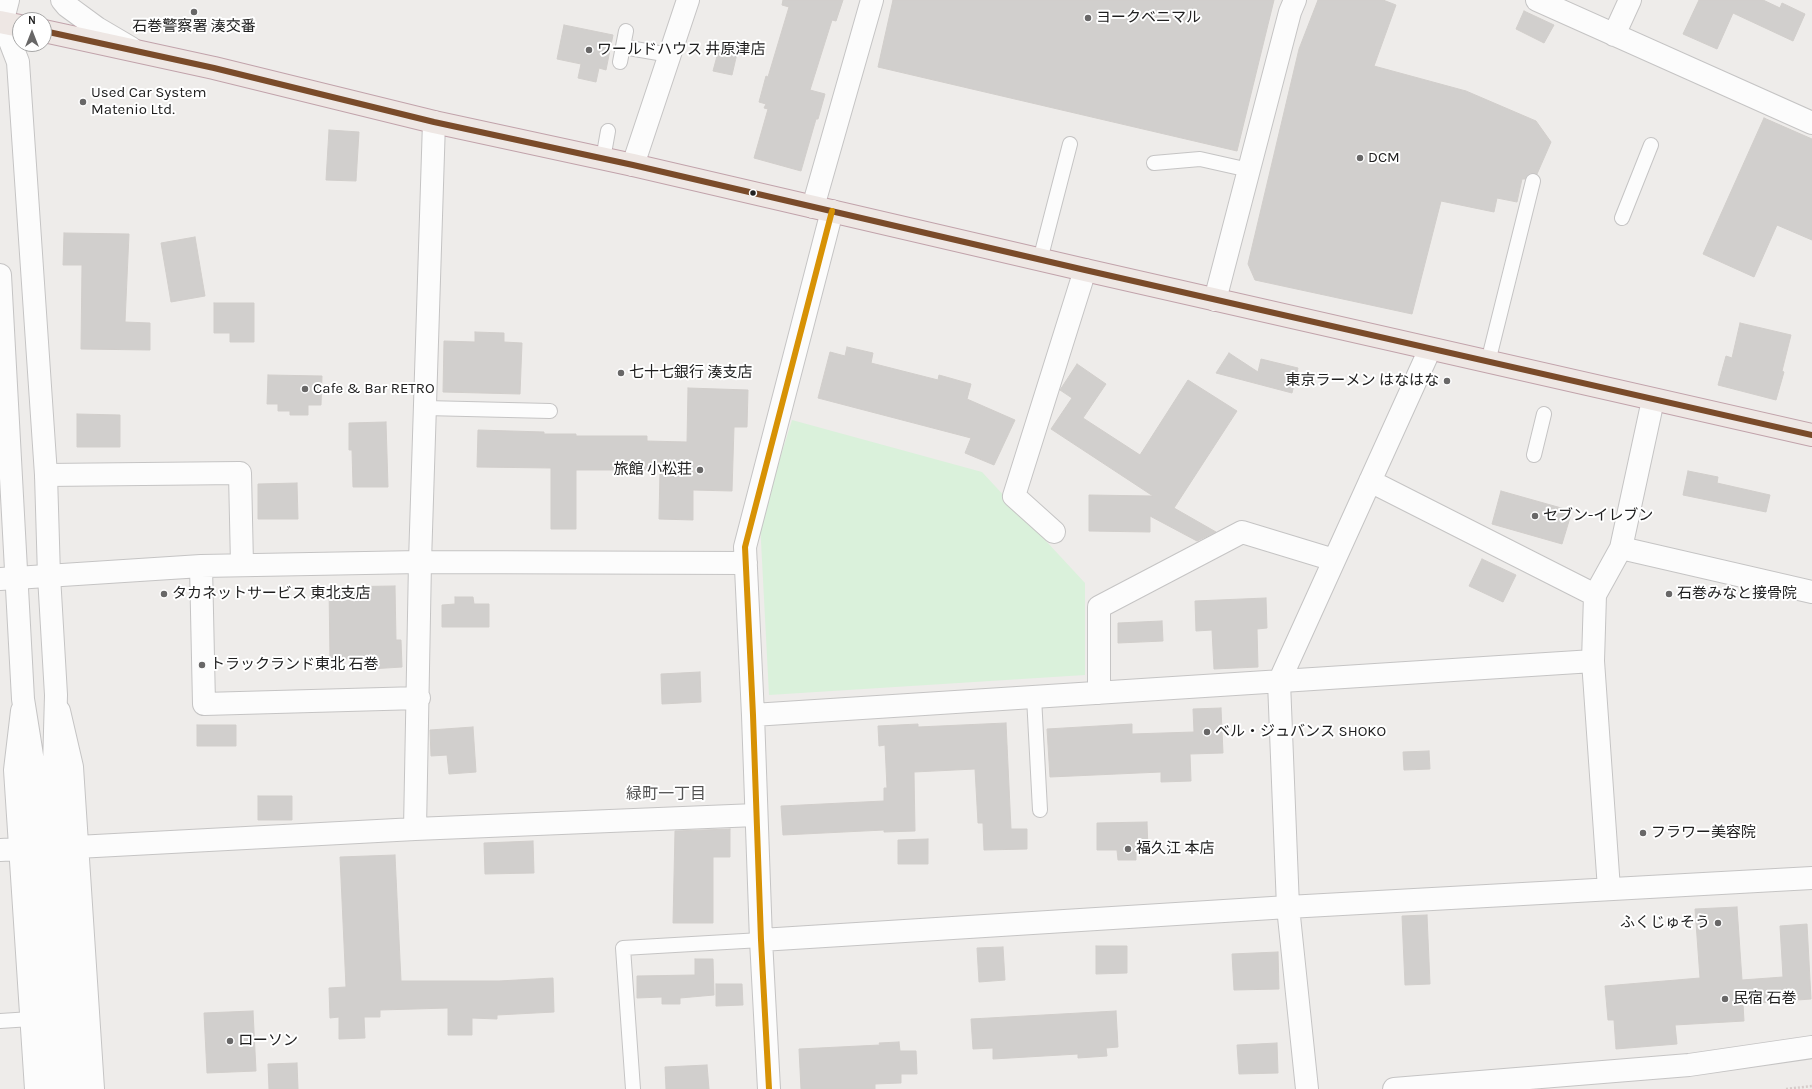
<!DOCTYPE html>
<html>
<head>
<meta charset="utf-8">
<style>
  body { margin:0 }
  #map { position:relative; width:1812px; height:1089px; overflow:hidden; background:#eeecea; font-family:Karla,sans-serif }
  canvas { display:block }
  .north { position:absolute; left:12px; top:12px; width:40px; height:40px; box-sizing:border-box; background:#fff; border:1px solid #a6a6a6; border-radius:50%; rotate:0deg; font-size:11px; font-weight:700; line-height:16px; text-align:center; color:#202020 }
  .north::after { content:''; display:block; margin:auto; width:14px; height:18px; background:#686767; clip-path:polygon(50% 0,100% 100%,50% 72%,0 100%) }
</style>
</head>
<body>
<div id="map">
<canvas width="1812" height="1089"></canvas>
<div class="north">N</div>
</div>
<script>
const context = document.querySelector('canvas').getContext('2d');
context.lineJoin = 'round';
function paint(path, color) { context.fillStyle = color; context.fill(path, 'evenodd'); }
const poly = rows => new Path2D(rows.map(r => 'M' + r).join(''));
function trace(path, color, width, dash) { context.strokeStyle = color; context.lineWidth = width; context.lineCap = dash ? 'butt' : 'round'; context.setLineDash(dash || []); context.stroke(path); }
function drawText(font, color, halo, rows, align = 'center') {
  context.font = font + ' Karla,"Noto Sans JP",sans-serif'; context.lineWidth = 4; context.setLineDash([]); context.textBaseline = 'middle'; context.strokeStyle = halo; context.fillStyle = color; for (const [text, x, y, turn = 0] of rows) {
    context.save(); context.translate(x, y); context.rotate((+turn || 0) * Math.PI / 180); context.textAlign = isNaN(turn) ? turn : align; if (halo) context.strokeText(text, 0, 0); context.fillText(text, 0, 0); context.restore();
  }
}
const park = poly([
  [792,420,982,472,1085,583,1085,675,769,695,760,522]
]);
const building = poly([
  [783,0,843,0,836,21,832,20,810,90,825,94,818,119,816,119,801,171,754,158,768,109,764,108,766,104,759,102,766,76,768,77,789,7,782,5,783,0],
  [893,0,1274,0,1237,151,878,67,893,0],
  [1318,0,1383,0,1396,5,1374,66,1466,91,1536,121,1551,142,1537,174,1530,173,1525,179,1522,179,1517,202,1497,198,1494,212,1441,201,1412,314,1255,280,1248,264,1299,49,1318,0],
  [1699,0,1763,0,1780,8,1782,3,1805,14,1793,41,1733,13,1717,49,1683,34,1699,0],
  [1524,11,1554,25,1544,43,1516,29,1524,11],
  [564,25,613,35,606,70,599,68,596,82,578,78,581,64,557,59,564,25],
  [720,45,738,49,732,75,713,71,720,45],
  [1764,118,1812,139,1812,240,1777,225,1754,277,1703,254,1764,118],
  [329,130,359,132,356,181,326,180,329,130],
  [64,233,129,234,125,322,150,323,150,350,81,349,82,265,63,265,64,233],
  [195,237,205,296,171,302,161,243,195,237],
  [214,303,254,303,254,342,230,342,230,333,214,333,214,303],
  [1740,323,1791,335,1782,371,1784,372,1776,400,1718,385,1726,356,1732,358,1740,323],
  [475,332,504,333,504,342,522,343,520,394,443,392,444,341,475,342,475,332],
  [847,347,873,353,871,363,938,380,939,375,971,384,967,399,1015,420,994,465,965,453,971,438,818,398,830,352,845,356,847,347],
  [1229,353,1258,372,1261,359,1298,368,1292,393,1216,373,1229,353],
  [1077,364,1106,384,1083,418,1140,455,1188,380,1237,411,1174,508,1216,532,1197,541,1150,516,1150,532,1089,531,1089,495,1153,496,1051,429,1072,398,1060,390,1077,364],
  [268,375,322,376,321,405,308,405,308,415,290,415,290,411,278,411,278,404,267,404,268,375],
  [688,388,748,390,747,427,734,427,732,491,693,490,693,520,659,519,660,470,576,470,576,529,551,529,551,468,477,467,478,430,544,432,544,434,576,434,576,436,647,436,647,441,687,442,688,388],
  [77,414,120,415,120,447,77,447,77,414],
  [386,422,388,487,353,487,352,450,349,450,349,423,386,422],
  [1688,471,1718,477,1717,483,1770,495,1766,512,1683,495,1688,471],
  [297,483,298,519,258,519,258,484,297,483],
  [1501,491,1572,511,1562,544,1492,524,1501,491],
  [1482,559,1516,575,1503,602,1469,586,1482,559],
  [395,586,396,640,401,640,402,667,370,669,370,659,330,659,329,587,395,586],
  [455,597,473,597,474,604,489,604,489,627,442,627,442,605,455,604,455,597],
  [1266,598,1267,628,1257,629,1258,667,1214,669,1212,630,1196,631,1195,601,1266,598],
  [1162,621,1163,641,1118,643,1118,623,1162,621],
  [700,672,701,702,662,704,661,674,700,672],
  [1221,708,1223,753,1190,754,1191,781,1161,782,1161,772,1050,777,1047,729,1132,724,1132,734,1194,732,1193,709,1221,708],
  [1006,723,1011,829,1027,829,1027,849,984,850,983,823,978,823,975,769,914,772,915,831,884,832,884,830,783,835,781,806,884,801,884,788,887,788,885,745,879,746,878,726,918,724,918,727,1006,723],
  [197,725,236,725,236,746,197,746,197,725],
  [473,727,476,772,449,774,447,755,431,756,430,730,473,727],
  [1429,751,1430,769,1404,770,1403,752,1429,751],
  [258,796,292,796,292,820,258,820,258,796],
  [1147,822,1148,849,1136,849,1136,860,1118,860,1117,850,1097,850,1097,823,1147,822],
  [730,829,730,857,713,857,713,923,673,923,675,831,730,829],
  [928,839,928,864,898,864,898,840,928,839],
  [533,841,534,873,485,874,484,843,533,841],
  [395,855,401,981,499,981,553,978,554,1012,497,1015,497,1019,472,1018,472,1035,448,1035,448,1008,380,1010,380,1017,364,1017,365,1038,339,1039,339,1017,330,1018,329,988,346,987,340,857,395,855],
  [1737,907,1742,980,1783,977,1780,926,1807,924,1811,999,1743,1004,1744,1021,1675,1025,1677,1044,1616,1049,1614,1020,1608,1020,1605,986,1700,978,1695,909,1737,907],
  [1427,915,1430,984,1405,985,1402,916,1427,915],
  [1096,946,1127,946,1127,973,1096,974,1096,946],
  [1003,947,1005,980,979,982,977,948,1003,947],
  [1278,952,1279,989,1234,990,1232,954,1278,952],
  [695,959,713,959,714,995,680,998,680,1004,662,1004,662,997,637,998,637,976,695,975,695,959],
  [716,984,742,984,743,1005,716,1006,716,984],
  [253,1011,256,1071,207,1073,204,1013,253,1011],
  [1116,1011,1118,1047,1106,1048,1107,1056,1078,1058,1078,1054,993,1059,993,1048,973,1049,971,1019,1116,1011],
  [899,1042,900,1051,916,1051,917,1074,901,1074,901,1083,875,1084,875,1089,801,1089,799,1049,880,1045,879,1043,899,1042],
  [1277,1043,1278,1073,1239,1074,1237,1045,1277,1043],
  [297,1063,298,1089,269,1089,268,1064,297,1063],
  [707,1065,709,1089,666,1089,665,1067,707,1065]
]);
const path = poly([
  [1786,1089,1812,1086]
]);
const service = poly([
  [623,47,670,55],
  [620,62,626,31],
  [603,159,608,131],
  [1154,163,1200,159,1249,170],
  [1622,218,1651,145],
  [1040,260,1070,144],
  [1488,362,1533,181],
  [425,408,550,411],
  [1534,455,1544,414],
  [1034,697,1040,810],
  [0,1021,31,1019],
  [633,1089,623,948,761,940]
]);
const minor = poly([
  [1537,0,1812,123],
  [1614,35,1630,0],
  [633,165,688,0],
  [813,207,872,0],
  [1215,300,1290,12,1295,0],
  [46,475,240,473,242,565],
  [1370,481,1595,595],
  [1054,532,1014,496,1085,270],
  [1621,548,1812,592],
  [201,566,204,704,419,698],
  [0,579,201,566,420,562,746,563],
  [1099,693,1099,607,1242,532,1334,560],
  [22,711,15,770,36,1089],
  [59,711,72,767,93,1089],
  [753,715,1593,661],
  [415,829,420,562,434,122],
  [77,847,415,829,756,815],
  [0,850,20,849],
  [1609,889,1593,661,1595,595,1621,548,1653,400],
  [761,940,1288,907,1812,878],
  [769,1089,761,940,753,715,745,547,832,211],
  [1307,1089,1288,907,1279,682,1430,349],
  [1394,1089,1689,1065,1812,1047]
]);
const tertiary = poly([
  [62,0,67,6,97,28,131,48],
  [3,23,18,62,46,475,49,576,56,695,54,767,74,1089],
  [0,31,8,0],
  [0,275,23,699,34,768,53,1089]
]);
const trunk = poly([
  [0,22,20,26],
  [44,31,214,68,434,122,633,165,1085,270,1812,435]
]);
const bus1 = poly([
  [44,31,214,68,434,122,633,165,1085,270,1812,435]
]);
const bus2 = poly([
  [769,1089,761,940,753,715,745,547,832,211]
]);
const markers = [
  [194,12,4,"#686767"],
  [1088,18,4,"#686767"],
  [589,50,4,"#686767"],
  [83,102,4,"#686767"],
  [1360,158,4,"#686767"],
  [753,193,3.5,"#202020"],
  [621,373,4,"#686767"],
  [1447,381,4,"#686767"],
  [305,389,4,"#686767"],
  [700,470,4,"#686767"],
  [1535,516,4,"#686767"],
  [164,594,4,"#686767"],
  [1669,594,4,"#686767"],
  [202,665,4,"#686767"],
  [1207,732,4,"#686767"],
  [1643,833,4,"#686767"],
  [1128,849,4,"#686767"],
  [1718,923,4,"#686767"],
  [1725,999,4,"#686767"],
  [230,1041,4,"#686767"]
];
const poiNames = [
  ["ヨークベニマル",1096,18],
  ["石巻警察署 湊交番",194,27,"center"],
  ["ワールドハウス 井原津店",597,50],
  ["Used Car System",91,93],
  ["Matenio Ltd.",91,110],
  ["DCM",1368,158],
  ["七十七銀行 湊支店",629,373],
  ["東京ラーメン はなはな",1439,381,"right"],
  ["Cafe & Bar RETRO",313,389],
  ["旅館 小松荘",692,470,"right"],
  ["セブン-イレブン",1543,516],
  ["タカネットサービス 東北支店",172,594],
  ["石巻みなと接骨院",1677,594],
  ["トラックランド東北 石巻",210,665],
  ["ベル・ジュバンス SHOKO",1215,732],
  ["フラワー美容院",1651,833],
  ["福久江 本店",1136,849],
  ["ふくじゅそう",1710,923,"right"],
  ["民宿 石巻",1733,999],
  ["ローソン",238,1041]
];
const neighbourhoodNames = [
  ["緑町一丁目",666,794]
];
paint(park, '#daf1db');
paint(building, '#d1cfcd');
trace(building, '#d1cecb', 1);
trace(service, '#c5c4c4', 16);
trace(minor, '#c5c4c4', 24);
trace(tertiary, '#c5c4c4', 24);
trace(trunk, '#c1a3ab', 24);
trace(path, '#d6cbc9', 2.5, [2, 2]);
trace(service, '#fcfcfc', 14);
trace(minor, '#fcfcfc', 22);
trace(tertiary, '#fcfcfc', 22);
trace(trunk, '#eee7e4', 22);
trace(bus1, '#7a4b2a', 6);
trace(bus2, '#d79205', 6);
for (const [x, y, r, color] of markers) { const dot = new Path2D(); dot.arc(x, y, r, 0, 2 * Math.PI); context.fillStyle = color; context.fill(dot); trace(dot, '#fff', 1.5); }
drawText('15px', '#202020', '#fff', poiNames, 'left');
drawText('16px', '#535353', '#fff', neighbourhoodNames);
</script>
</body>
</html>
